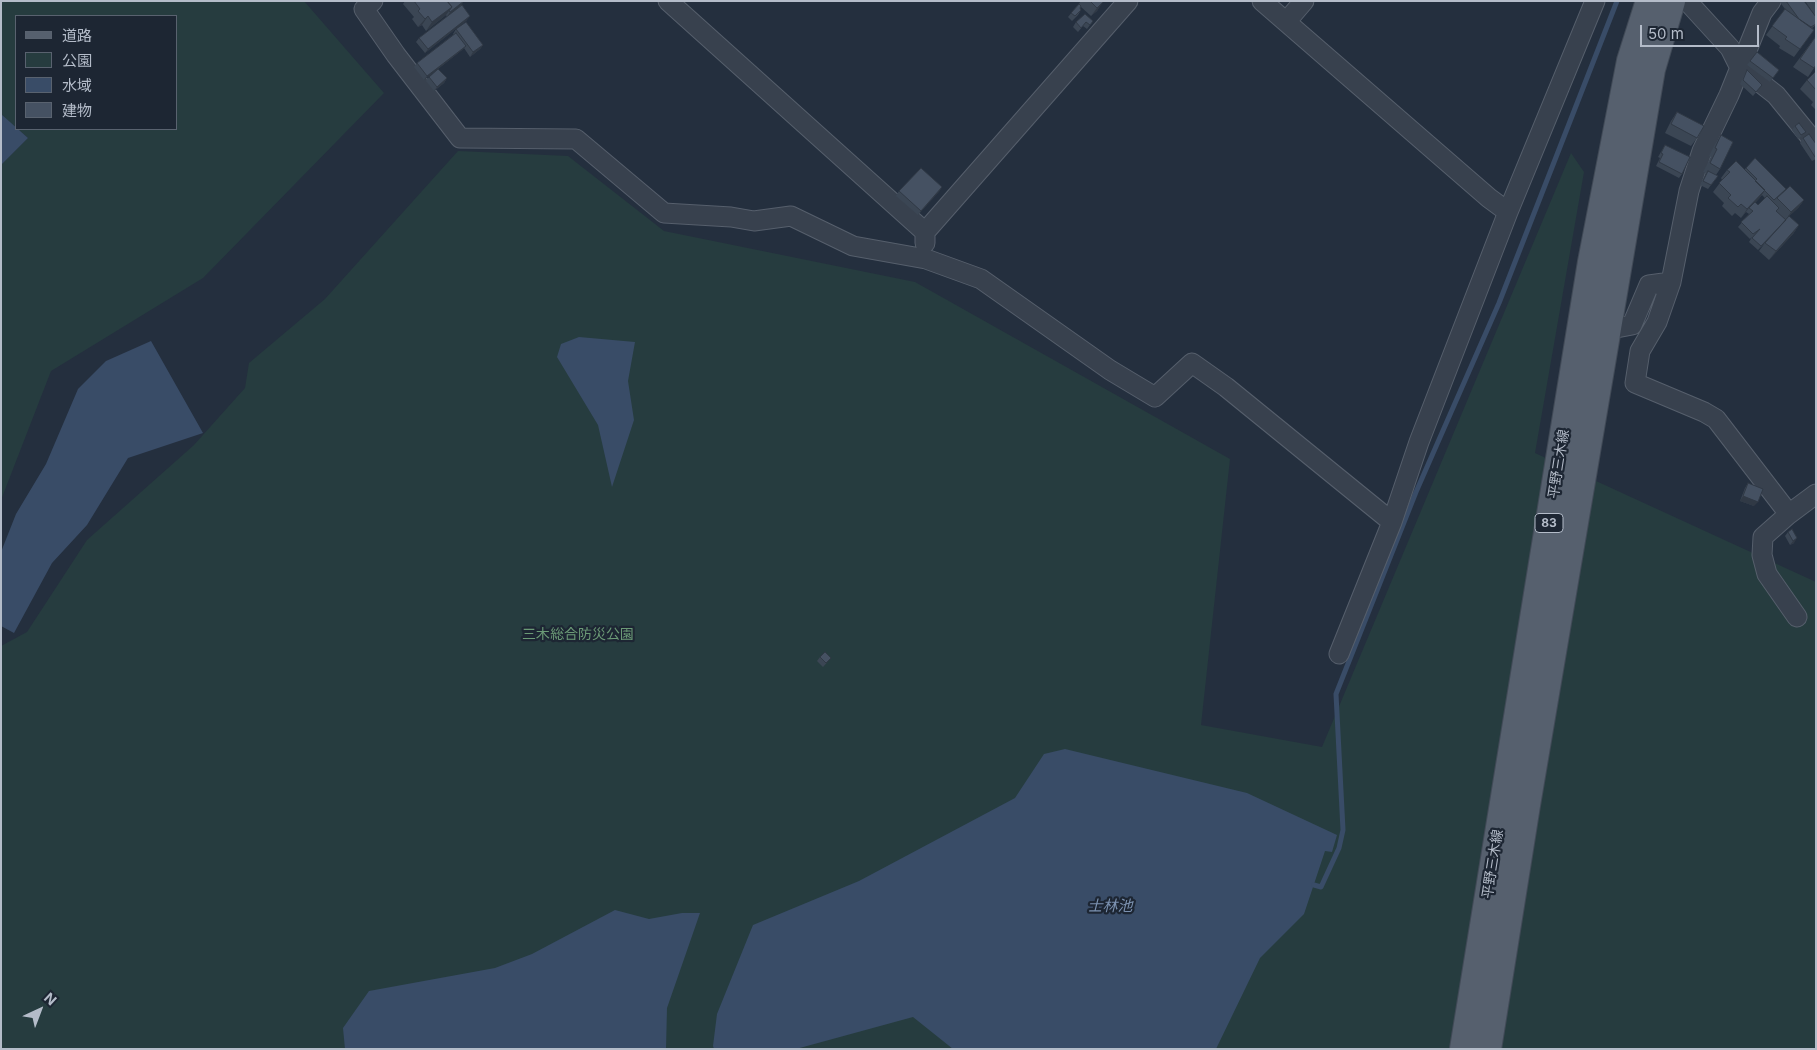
<!DOCTYPE html>
<html>
<head>
<meta charset="utf-8">
<style>
  body { margin:0 }
  #map { position:relative; width:1817px; height:1050px; overflow:hidden; background:#242f3e; font-family:Inter,"Noto Sans JP",sans-serif }
  canvas { display:block }
  .frame { position:absolute; inset:0; border:2px solid #b4bcc9; pointer-events:none }
  .legend { position:absolute; left:15px; top:15px; width:162px; height:115px; box-sizing:border-box; background:#1d2633; border:1px solid #59626f; margin:0; padding:6px 9px; list-style:none; font-size:15px; color:#b4bcc9 }
  .legend li { display:flex; align-items:center; gap:10px; height:25px }
  .legend b { width:25px; border:1px solid #59626f }
  .north { position:absolute; left:15px; top:985px; width:50px; height:50px; -webkit-text-stroke:4px #1d2633; paint-order:stroke; rotate:43deg; font-size:14px; font-weight:700; line-height:20px; text-align:center; color:#b4bcc9 }
  .north::after { content:''; display:block; margin:auto; width:18px; height:22px; background:#b4bcc9; clip-path:polygon(50% 0,100% 100%,50% 72%,0 100%) }
  .scale { position:absolute; left:1640px; top:25px; width:119px; height:22px; box-sizing:border-box; border:2px solid #b4bcc9; border-top:0; padding-left:6px; font-size:15px; line-height:18px; white-space:nowrap; color:#b4bcc9; -webkit-text-stroke:4px #1d2633; paint-order:stroke }
</style>
</head>
<body>
<div id="map">
<canvas width="1817" height="1050"></canvas>
<div class="frame"></div>
<ul class="legend">
<li><b style="height:6px;background:#56606e"></b>道路</li>
<li><b style="height:14px;background:#263c3f"></b>公園</li>
<li><b style="height:14px;background:#394c67"></b>水域</li>
<li><b style="height:14px;background:#455162"></b>建物</li>
</ul>
<div class="north">N</div>
<div class="scale">50 m</div>
</div>
<script>
const context = document.querySelector('canvas').getContext('2d');
context.lineJoin = 'round';
function paint(path, color) { context.fillStyle = color; context.fill(path, 'evenodd'); }
const poly = rows => new Path2D(rows.map(r => 'M' + r).join(''));
function trace(path, color, width, dash) { context.strokeStyle = color; context.lineWidth = width; context.lineCap = dash ? 'butt' : 'round'; context.setLineDash(dash || []); context.stroke(path); }
function drawText(font, color, halo, rows, align = 'center') {
  context.font = font + ' Inter,"Noto Sans JP",sans-serif'; context.lineWidth = 4.5; context.setLineDash([]); context.textBaseline = 'middle'; context.strokeStyle = halo; context.fillStyle = color; for (const [text, x, y, turn = 0] of rows) {
    context.save(); context.translate(x, y); context.rotate((+turn || 0) * Math.PI / 180); context.textAlign = isNaN(turn) ? turn : align; if (halo) context.strokeText(text, 0, 0); context.fillText(text, 0, 0); context.restore();
  }
}
const green = poly([
  [1,1,304,1,384,93,203,278,51,371,1,500,1,165,28,138,18,129,176,129,176,16,16,16,16,128,1,114],
  [458,151,568,156,664,231,915,282,1230,459,1201,725,1322,747,1571,153,1584,172,1535,453,1816,582,1816,1049,1,1049,1,646,27,632,87,540,194,445,245,388,249,363,325,299]
]);
const water = poly([
  [1,114,28,138,1,165],
  [579,337,635,342,628,381,634,420,612,487,598,425,557,357,561,344],
  [151,341,203,433,128,458,87,525,52,563,14,633,1,626,1,552,16,514,46,464,78,389,106,361],
  [1065,749,1247,793,1337,835,1332,852,1325,851,1304,914,1260,958,1216,1049,953,1049,913,1017,796,1049,714,1049,713,1046,717,1014,753,925,859,881,1015,798,1044,754],
  [615,910,649,919,682,913,700,913,667,1008,666,1049,345,1049,343,1028,369,991,495,968,532,954]
]);
const stream = poly([
  [1314,885,1321,887,1339,848,1343,830,1336,694,1416,492,1499,303,1617,1]
]);
const minor = poly([
  [373,1,364,9,396,55,460,138,576,139,664,213,731,217,754,221,791,216,853,246,926,259,981,279,1110,370,1155,397,1192,363,1226,387,1392,522],
  [668,1,925,232],
  [1262,1,1489,198,1508,212],
  [1687,1,1730,48,1739,66,1776,95,1816,144],
  [1771,1,1762,13,1729,95,1702,151,1689,191,1671,282,1657,322,1640,351,1635,383,1704,412,1716,419,1789,514],
  [1286,22,1304,1],
  [925,243,925,232,1128,1],
  [1606,330,1632,325,1649,285,1671,282],
  [1797,617,1767,574,1762,555,1763,537,1789,514,1816,494],
  [1339,654,1392,522,1419,442,1508,212,1595,1]
]);
const primary = poly([
  [1464,1049,1592,262,1631,61,1650,1],
  [1487,1049,1526,805,1651,69,1671,1]
]);
const wall = poly([
  [405,1,464,1,461,5,467,20,425,53,416,42,419,38,447,17,446,15,426,31,422,25,418,27,412,19,414,17,403,4],
  [1081,1,1102,1,1097,11,1091,16,1081,7,1080,8,1081,10,1078,15,1072,21,1068,17],
  [1779,1,1804,1,1816,17,1816,25,1812,28,1814,30,1794,57,1779,48,1780,46,1766,35,1785,9],
  [1805,1,1816,1,1816,17],
  [1093,21,1087,29,1083,26,1078,32,1073,27,1076,22],
  [456,29,483,45,480,49,470,57,464,48,462,50,424,80,414,67,417,63,454,34,453,34],
  [1816,36,1816,65,1808,77,1793,67],
  [1757,52,1779,70,1770,82,1747,65],
  [1747,70,1759,89,1753,96,1740,84,1744,75],
  [1816,71,1816,110,1811,105,1813,102,1800,89,1807,80],
  [429,77,447,78,444,83,434,91,426,81],
  [1677,112,1697,138,1691,146,1665,133,1671,121],
  [1795,126,1802,136,1798,139,1792,130],
  [1721,135,1720,169,1716,175,1718,176,1708,189,1700,185,1706,173,1703,172,1711,157,1709,156,1715,144],
  [1803,138,1816,144,1816,159,1812,161,1800,143],
  [1665,145,1682,174,1679,178,1656,166,1660,158,1658,157],
  [1746,168,1783,193,1804,200,1798,208,1789,216,1799,225,1793,234,1769,260,1759,251,1765,243,1758,250,1749,242,1752,237,1750,239,1738,227,1749,214,1746,212,1741,218,1735,213,1732,216,1722,206,1724,203,1713,192,1722,180,1721,178,1727,170,1744,170],
  [1762,195,1765,198,1758,205,1755,203],
  [942,187,918,215,896,196,899,191],
  [1748,483,1754,506,1740,501,1745,488],
  [1788,532,1794,543,1790,545,1785,536],
  [820,657,831,658,823,667,817,661]
]);
const shadedWall = poly([
  [464,1,461,5,447,17,450,12],
  [1103,2,1097,11,1091,16,1097,8],
  [452,7,446,15,426,31,432,22],
  [428,16,422,25,418,27,425,19],
  [470,16,467,20,425,53,428,49],
  [483,45,480,49,470,57,473,52],
  [466,46,462,50,424,80,427,76],
  [447,78,444,83,434,91,437,87],
  [942,187,939,192,918,215,921,211],
  [1765,190,1759,199,1750,208,1749,208,1741,218,1747,209],
  [1804,200,1798,208,1785,220,1758,250,1761,246,1786,220,1791,212],
  [1799,225,1793,234,1769,260,1776,251],
  [1743,496,1758,502,1754,506,1740,501],
  [1797,538,1794,543,1790,545,1793,541]
]);
const building = poly([
  [414,1,447,1,452,7,432,22,428,16,425,19,418,11,420,9,414,1],
  [447,1,464,1,450,12,449,11,452,7,447,1],
  [1090,1,1102,1,1103,2,1097,8,1090,1],
  [1786,1,1804,1,1816,17,1816,24,1811,27,1799,19,1786,1],
  [1079,4,1081,6,1080,8,1081,10,1075,16,1071,13,1079,4],
  [462,5,470,16,428,49,419,38,462,5],
  [1785,9,1814,30,1800,49,1785,39,1787,37,1772,26,1785,9],
  [1085,14,1093,21,1090,25,1086,22,1081,28,1076,22,1085,14],
  [466,22,483,45,473,52,456,29,466,22],
  [456,33,466,46,427,76,417,63,456,33],
  [1816,36,1816,65,1814,68,1800,59,1816,36],
  [1757,52,1779,70,1773,78,1750,61,1757,52],
  [438,69,447,78,437,87,429,77,438,69],
  [1747,70,1762,85,1756,92,1743,80,1747,70],
  [1816,71,1816,90,1807,80,1816,71],
  [1677,112,1704,126,1697,138,1671,124,1677,112],
  [1799,123,1806,132,1801,135,1795,126,1799,123],
  [1809,134,1816,144,1815,157,1803,138,1809,134],
  [1721,135,1733,142,1720,169,1710,163,1717,149,1715,148,1721,135],
  [1665,145,1690,157,1682,174,1659,162,1663,154,1661,153,1665,145],
  [1755,158,1786,189,1774,200,1755,181,1757,179,1746,168,1755,158],
  [1736,161,1765,190,1747,209,1741,204,1738,207,1728,198,1731,195,1719,183,1730,172,1727,170,1736,161],
  [921,168,942,187,921,211,899,191,921,168],
  [1708,171,1718,176,1711,185,1703,181,1708,171],
  [1790,186,1804,200,1791,212,1777,198,1790,186],
  [1767,196,1779,208,1776,211,1786,220,1761,246,1752,238,1760,229,1753,234,1741,222,1753,211,1749,208,1755,202,1758,205,1767,196],
  [1789,216,1799,225,1776,251,1765,243,1789,216],
  [1748,483,1763,489,1758,502,1743,496,1748,483],
  [1792,529,1797,538,1793,541,1788,532,1792,529],
  [825,652,831,658,826,663,820,657,825,652]
]);
const shields = [
  [1549,523,28]
];
const shieldNames = [
  ["83",1549,523]
];
const streetNames = [
  ["平野三木線",1559,464,-81],
  ["平野三木線",1493,864,-81]
];
const parkNames = [
  ["三木総合防災公園",578,635]
];
const waterNames = [
  ["士林池",1110,906]
];
paint(green, '#263c3f');
paint(water, '#394c67');
trace(stream, '#394c67', 5);
trace(minor, '#565f6c', 21);
trace(primary, '#414a57', 30);
trace(minor, '#38414e', 19);
trace(primary, '#56606e', 28);
paint(wall, '#3b4654');
paint(shadedWall, '#303945');
paint(building, '#455162');
trace(building, '#303945', 1);
for (const [x, y, w] of shields) { const box = new Path2D(); box.roundRect(x - w / 2, y - 9.5, w, 19, 4); context.fillStyle = '#1d2633'; context.fill(box); trace(box, '#b4bcc9', 1); }
drawText('bold 12px', '#b4bcc9', null, shieldNames);
drawText('14px', '#b4bcc9', '#1d2633', streetNames);
drawText('14px', '#6b9a76', '#1d2633', parkNames);
drawText('italic 15px', '#7c92b1', '#1d2633', waterNames);
</script>
</body>
</html>
